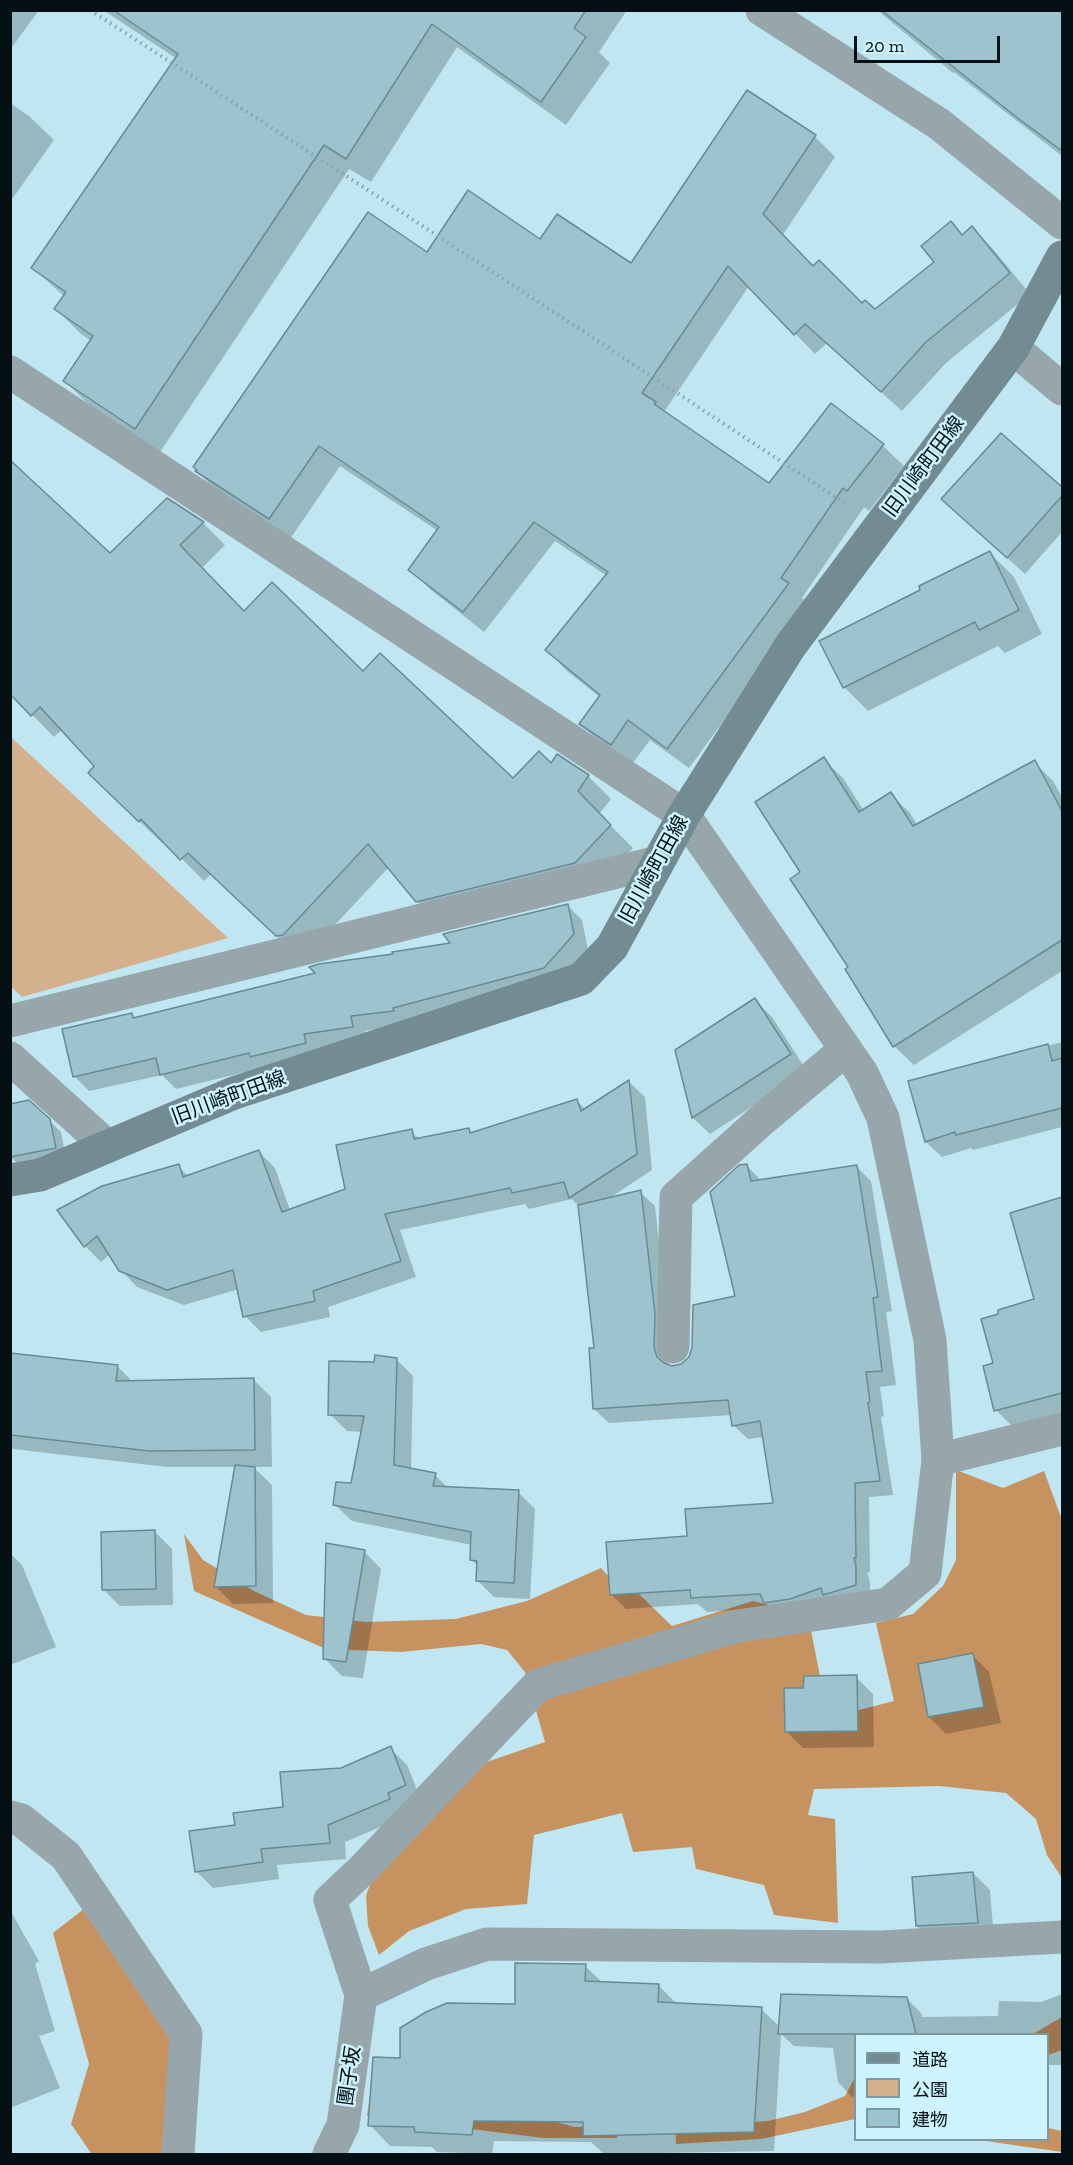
<!DOCTYPE html>
<html>
<head>
<meta charset="utf-8">
<style>
  body { margin:0 }
  #map { position:relative; width:1073px; height:2165px; overflow:hidden; background:#bfe6f1; font-family:"Zilla Slab","Noto Sans JP",serif }
  canvas { display:block }
  .frame { position:absolute; inset:0; border:12px solid #041014; pointer-events:none }
  .legend { position:absolute; left:854px; top:2033px; width:195px; height:108px; box-sizing:border-box; background:#ccf3fe; border:2px solid #7c98a0; margin:0; padding:8px 10px; list-style:none; font-size:18px; color:#041014 }
  .legend li { display:flex; align-items:center; gap:12px; height:30px }
  .legend b { width:30px; border:2px solid #7c98a0 }
  .scale { position:absolute; left:854px; top:36px; width:146px; height:27px; box-sizing:border-box; border:3px solid #041014; border-top:0; padding-left:8px; font-size:18px; line-height:21px; white-space:nowrap; color:#041014; -webkit-text-stroke:4px #ccf3fe; paint-order:stroke }
</style>
</head>
<body>
<div id="map">
<canvas width="1073" height="2165"></canvas>
<div class="frame"></div>
<ul class="legend">
<li><b style="height:8px;background:#738b92"></b>道路</li>
<li><b style="height:16px;background:#d5b08d"></b>公園</li>
<li><b style="height:16px;background:#9dc3ce"></b>建物</li>
</ul>
<div class="scale">20 m</div>
</div>
<script>
const context = document.querySelector('canvas').getContext('2d');
context.lineJoin = 'round';
function paint(path, color) { context.fillStyle = color; context.fill(path, 'evenodd'); }
const poly = rows => new Path2D(rows.map(r => 'M' + r).join(''));
function trace(path, color, width, dash) { context.strokeStyle = color; context.lineWidth = width; context.lineCap = dash ? 'butt' : 'round'; context.setLineDash(dash || []); context.stroke(path); }
function drawText(font, color, halo, rows, align = 'center') {
  context.font = font + ' "Zilla Slab","Noto Sans JP",serif'; context.lineWidth = 5; context.setLineDash([]); context.textBaseline = 'middle'; context.strokeStyle = halo; context.fillStyle = color; for (const [text, x, y, turn = 0] of rows) {
    context.save(); context.translate(x, y); context.rotate((+turn || 0) * Math.PI / 180); context.textAlign = isNaN(turn) ? turn : align; if (halo) context.strokeText(text, 0, 0); context.fillText(text, 0, 0); context.restore();
  }
}
const green = poly([
  [11,737,228,938,22,997,11,987]
]);
const forest = poly([
  [956,1470,1003,1488,1044,1471,1062,1520,1062,1878,1047,1855,1036,1819,1006,1793,939,1786,814,1789,808,1815,835,1819,838,1923,774,1915,764,1885,696,1869,692,1847,633,1852,622,1813,534,1835,527,1904,466,1909,409,1931,379,1955,368,1926,366,1896,374,1873,481,1764,545,1742,525,1672,507,1650,481,1644,401,1652,326,1649,194,1591,184,1534,203,1560,254,1591,306,1615,366,1622,456,1619,527,1601,601,1568,622,1591,638,1593,672,1626,753,1601,777,1607,806,1604,828,1718,894,1701,876,1623,913,1614,943,1586,956,1560],
  [89,1905,181,2031,167,2154,89,2154,91,2153,71,2124,89,2064,53,1933],
  [1062,2017,1062,2050,1048,2055,1048,2034,1033,2034],
  [854,2079,855,2119,761,2139,676,2144,675,2128,768,2121,805,2112,845,2096],
  [371,2088,530,2115,575,2127,620,2126,617,2138,543,2138,367,2116],
  [1048,2128,1062,2131,1062,2152,979,2140,1048,2140]
]);
const shadow = poly([
  [10,10,39,10,10,50],
  [103,10,627,10,599,52,610,63,566,125,457,47,371,182,349,169,160,452,89,405,65,381,91,341,80,333,56,309,65,297,33,268,177,59],
  [877,10,1062,10,1062,156,954,72,953,73],
  [10,103,29,116,54,140,10,202],
  [815,137,835,157,782,236,813,268,862,305,875,311,936,262,951,223,963,235,972,228,993,249,1030,294,946,363,902,411,827,343,815,354,749,286,664,412,770,485,831,405,883,446,904,466,869,511,864,507,802,598,809,605,689,768,650,740,632,764,602,744,581,724,600,697,567,671,547,650,607,576,555,541,484,632,431,590,410,570,438,531,340,466,290,539,218,492,197,471,427,255,540,241,632,265],
  [1001,435,1062,489,1062,532,1025,574,943,499],
  [10,479,110,555,203,523,225,545,202,568,245,613,363,673,513,780,551,765,558,756,588,776,611,799,599,814,633,848,597,885,440,924,417,901,389,867,305,957,300,958,211,874,204,881,164,841,162,843,90,773,96,766,63,729,54,737,13,695,10,698],
  [990,553,1014,577,1042,634,1005,653,998,646,868,711,844,687,922,591],
  [823,759,843,778,864,811,891,794,910,813,918,826,1034,762,1053,781,1062,797,1062,971,914,1065,894,1046,850,967,802,873],
  [567,905,582,920,588,950,559,982,408,1025,365,1031,367,1042,176,1089,162,1075,89,1091,74,1076,132,1015,136,1019,395,955,453,944],
  [755,1000,772,1017,807,1071,710,1134,693,1118,677,1051],
  [1062,1042,1062,1127,973,1150,971,1148,942,1157,926,1142,909,1082],
  [629,1082,645,1097,652,1170,608,1199,640,1192,655,1206,669,1329,669,1366,673,1367,683,1364,737,1297,746,1165,761,1180,856,1166,871,1181,892,1311,886,1312,896,1385,880,1387,884,1416,881,1417,893,1495,869,1497,870,1572,867,1573,870,1581,870,1599,707,1612,698,1604,626,1609,612,1595,689,1537,774,1504,764,1437,748,1439,733,1425,732,1415,609,1423,594,1409,596,1349,580,1208,572,1199,529,1209,525,1204,400,1230,416,1277,328,1307,330,1317,261,1332,245,1316,239,1289,184,1305,137,1287,121,1270,110,1254,101,1262,85,1246,178,1166,189,1177,259,1152,275,1168,290,1210,347,1190,411,1131,420,1140,468,1130,473,1134,577,1101,586,1110],
  [10,1106,49,1120,61,1132,66,1159,22,1168,13,1159,10,1160],
  [1062,1199,1062,1413,1012,1426,996,1410,995,1364,1036,1300,1012,1214],
  [10,1354,117,1366,133,1382,254,1380,271,1397,272,1467,253,1467,272,1485,273,1603,233,1604,216,1587,237,1467,167,1467,13,1449,10,1447],
  [396,1359,413,1376,411,1470,435,1475,449,1489,518,1492,535,1509,530,1599,494,1597,477,1580,478,1566,471,1560,472,1545,352,1521,334,1504,352,1484,362,1432,347,1431,330,1414,375,1363],
  [155,1532,172,1549,173,1605,120,1606,103,1589],
  [364,1551,381,1569,363,1678,342,1676,325,1659],
  [10,1553,22,1565,56,1647,10,1665],
  [972,1655,989,1672,1001,1723,946,1734,929,1717],
  [856,1677,873,1694,874,1747,803,1748,786,1731,805,1690],
  [390,1748,407,1765,422,1802,406,1816,345,1842,346,1859,277,1865,279,1879,213,1888,196,1871,236,1826,284,1808,342,1769],
  [973,1873,990,1890,994,1939,934,1943,917,1926],
  [10,1910,39,1961,35,1964,55,2031,39,2036,60,2088,10,2108],
  [585,1966,603,1983,658,1985,677,2004,761,2009,780,2027,906,1998,921,2013,922,2017,998,2016,999,2001,1041,2002,1062,1994,1062,2065,1048,2065,1048,2034,856,2034,856,2096,852,2097,838,2082,833,2048,794,2046,781,2034,774,2151,604,2154,591,2142,494,2141,492,2154,437,2152,432,2147,390,2146,370,2125,401,2059,517,2005]
]);
const building = poly([
  [113,10,586,10,574,28,586,37,541,102,432,24,346,159,324,145,135,429,63,381,93,336,54,309,66,292,31,268,178,54,113,10],
  [881,10,1062,10,1062,151,1019,119,881,10],
  [747,90,816,135,763,214,813,266,819,260,862,303,865,300,875,309,934,262,921,246,951,221,962,235,972,226,1010,273,926,342,881,392,805,324,794,335,728,266,642,393,656,402,654,404,769,483,831,403,884,444,847,491,843,488,781,578,789,583,667,749,628,720,611,745,579,724,600,695,545,650,608,572,534,522,463,612,408,570,439,527,319,446,269,519,195,471,197,470,193,467,368,212,427,252,468,190,540,239,557,214,631,263,747,90],
  [1001,433,1062,487,1062,496,1007,558,941,499,1001,433],
  [10,460,110,553,167,498,204,522,180,545,244,611,272,582,363,671,380,653,513,778,539,751,551,763,557,754,589,775,578,791,611,825,575,863,416,902,368,844,283,935,276,936,188,853,180,860,141,819,139,822,88,773,94,766,40,707,31,716,10,694,10,460],
  [990,551,1019,610,979,630,975,622,843,688,819,641,920,590,919,586,990,551],
  [824,757,859,812,891,792,913,826,1035,760,1062,811,1062,940,893,1047,845,969,848,967,790,879,800,872,755,802,824,757],
  [568,904,574,934,544,968,393,1008,394,1011,351,1016,353,1027,304,1034,306,1043,250,1057,249,1053,160,1075,156,1058,73,1077,62,1029,132,1013,133,1018,315,973,309,967,319,964,393,954,392,952,450,943,443,934,568,904],
  [755,998,791,1054,692,1118,675,1050,755,998],
  [1048,1044,1052,1061,1062,1058,1062,1108,956,1135,955,1132,925,1142,908,1081,1048,1044],
  [629,1080,637,1154,569,1198,564,1182,512,1193,510,1188,385,1214,401,1261,313,1291,315,1301,243,1317,233,1270,167,1290,119,1271,97,1236,84,1247,57,1210,102,1186,179,1164,183,1177,259,1150,282,1212,345,1189,336,1145,412,1129,414,1139,469,1128,470,1133,577,1099,581,1111,629,1080],
  [29,1100,50,1119,56,1148,10,1157,10,1104,29,1100],
  [747,1164,751,1181,857,1165,878,1297,873,1298,882,1371,866,1372,870,1402,868,1403,880,1481,855,1483,856,1558,854,1558,856,1566,856,1585,823,1595,821,1588,790,1599,764,1603,760,1594,691,1598,690,1590,610,1595,606,1542,687,1536,685,1509,773,1503,760,1421,732,1426,728,1400,593,1409,589,1348,594,1348,578,1205,641,1190,655,1314,654,1347,657,1357,664,1363,672,1366,681,1364,689,1357,692,1348,693,1305,735,1296,710,1192,739,1165,747,1164],
  [1062,1197,1062,1393,994,1411,983,1366,993,1363,981,1319,998,1314,998,1310,1034,1299,1010,1213,1062,1197],
  [10,1353,118,1365,116,1381,254,1378,255,1450,149,1451,10,1435,10,1353],
  [375,1355,397,1358,394,1465,436,1473,433,1486,519,1490,514,1583,476,1581,477,1561,470,1560,471,1532,333,1505,336,1482,351,1483,364,1416,328,1415,329,1361,374,1362,375,1355],
  [235,1465,255,1467,256,1586,214,1587,235,1465],
  [155,1530,156,1589,102,1590,101,1532,155,1530],
  [326,1543,365,1550,346,1662,323,1659,326,1543],
  [973,1653,984,1707,928,1717,918,1664,973,1653],
  [857,1675,858,1731,785,1732,784,1688,803,1688,804,1676,857,1675],
  [391,1746,406,1785,388,1793,390,1799,328,1825,330,1843,261,1849,263,1862,195,1872,189,1831,235,1825,233,1813,283,1807,280,1772,341,1768,391,1746],
  [973,1872,978,1923,916,1926,912,1877,973,1872],
  [515,1963,586,1964,585,1981,659,1984,658,2002,762,2007,754,2132,583,2136,583,2122,474,2121,472,2135,415,2132,414,2127,368,2126,373,2057,400,2058,400,2028,426,2012,447,2003,515,2004,515,1963],
  [781,1994,907,1997,916,2034,778,2034,781,1994]
]);
const path = poly([
  [90,10,377,196,846,504]
]);
const minor = poly([
  [1013,348,1062,389],
  [10,372,684,815,862,1073,883,1118,930,1340,938,1460,1062,1429],
  [10,1021,658,862],
  [10,1058,107,1146],
  [673,1347,676,1197,764,1118,845,1050],
  [10,1817,21,1820,66,1856,186,2034,178,2154],
  [361,1995,426,1964,487,1944,881,1947,1062,1937],
  [329,2154,343,2125,361,1995,330,1900,362,1870,538,1685,738,1626,888,1604,925,1573,938,1460]
]);
const tertiary = poly([
  [762,10,939,124,1062,223]
]);
const secondary = poly([
  [10,1180,40,1175,234,1093,581,979,612,947,684,815,791,645,1013,348,1062,257]
]);
const streetNames = [
  ["旧川崎町田線",924,467,-53],
  ["旧川崎町田線",654,870,-61],
  ["旧川崎町田線",229,1098,-20],
  ["團子坂",350,2076,-82]
];
paint(green, '#d5b08d');
paint(forest, '#c69260');
paint(shadow, '#0003');
paint(building, '#9dc3ce');
trace(building, '#678b95', 1.5);
trace(path, '#84a2ab', 4, [1.5, 4.5]);
trace(minor, '#96a6ab', 33);
trace(tertiary, '#96a6ab', 33);
trace(secondary, '#738b92', 33);
drawText('20px', '#041014', '#ccf3fe', streetNames);
</script>
</body>
</html>
